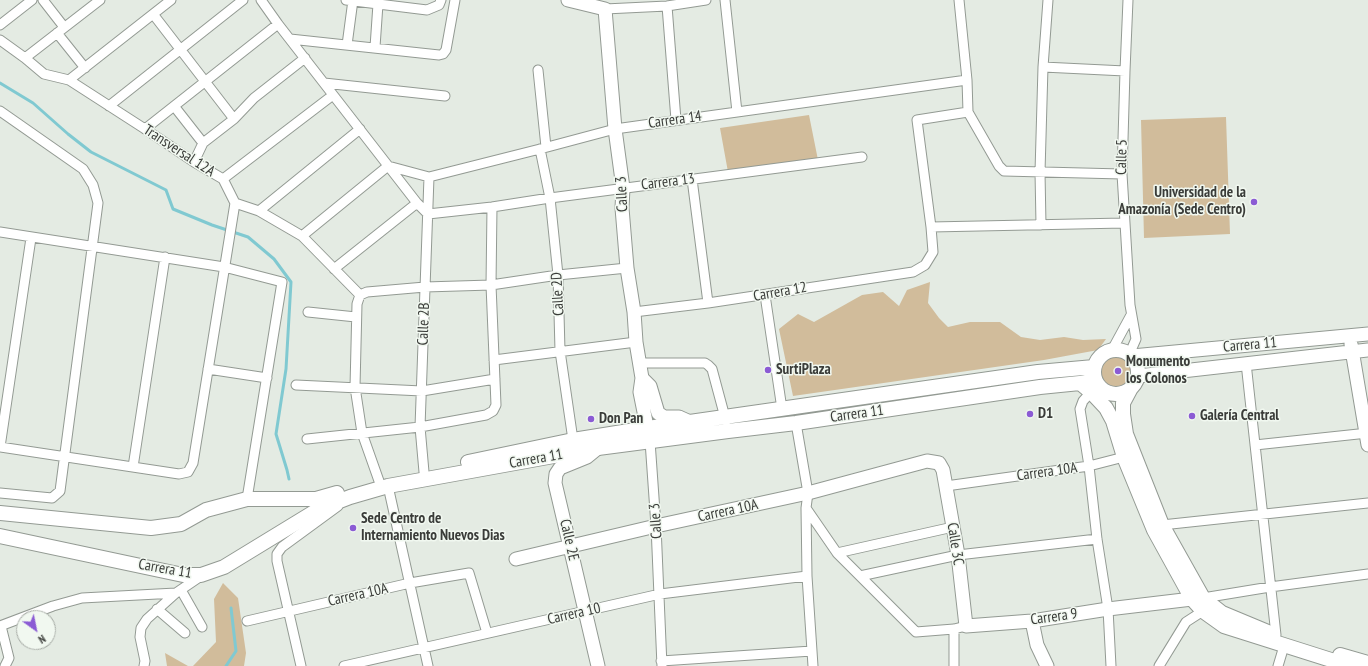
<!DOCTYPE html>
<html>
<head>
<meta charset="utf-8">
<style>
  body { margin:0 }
  #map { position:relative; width:1368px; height:666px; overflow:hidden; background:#e4ebe3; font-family:"PT Sans Narrow",sans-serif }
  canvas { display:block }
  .north { position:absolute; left:16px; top:610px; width:40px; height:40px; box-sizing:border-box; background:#f1f8f0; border:1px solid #a8ada7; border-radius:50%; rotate:147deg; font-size:11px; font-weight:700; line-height:16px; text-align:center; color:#3a3c39 }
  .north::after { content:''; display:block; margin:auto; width:14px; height:18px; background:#8b5bd4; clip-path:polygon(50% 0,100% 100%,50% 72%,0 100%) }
</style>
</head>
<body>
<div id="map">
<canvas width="1368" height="666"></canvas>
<div class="north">N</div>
</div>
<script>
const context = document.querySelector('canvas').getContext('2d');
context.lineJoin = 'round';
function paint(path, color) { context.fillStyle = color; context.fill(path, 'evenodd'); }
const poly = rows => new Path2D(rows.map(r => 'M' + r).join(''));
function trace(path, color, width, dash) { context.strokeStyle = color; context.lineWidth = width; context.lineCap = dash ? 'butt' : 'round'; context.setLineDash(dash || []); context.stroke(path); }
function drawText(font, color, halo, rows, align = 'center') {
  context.font = font + ' "PT Sans Narrow",sans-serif'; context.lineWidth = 3; context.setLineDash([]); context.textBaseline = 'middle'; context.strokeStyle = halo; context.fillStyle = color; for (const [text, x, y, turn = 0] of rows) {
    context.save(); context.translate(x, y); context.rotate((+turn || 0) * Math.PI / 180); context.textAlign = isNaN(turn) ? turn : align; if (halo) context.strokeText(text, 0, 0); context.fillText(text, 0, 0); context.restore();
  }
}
const green = poly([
  [809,115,818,160,728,172,720,128],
  [1226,117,1230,234,1144,238,1141,120],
  [930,282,928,303,939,318,948,327,970,322,1000,322,1021,337,1040,340,1064,337,1083,340,1106,339,1098,350,1044,360,793,396,779,329,798,314,814,322,862,295,883,292,899,306,907,290],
  '1100 372a16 16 0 1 1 32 0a16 16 0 1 1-32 0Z',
  [223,583,238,598,246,653,244,666,193,666,216,642,214,599],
  [165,653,188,666,167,666]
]);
const stream = poly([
  [0,83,33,103,68,134,91,152,166,190,173,209,212,225,248,237,274,259,291,282,286,369,276,434,287,470,289,479],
  [226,666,236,651,231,608]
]);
const street = poly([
  [43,0,64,27],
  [261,0,278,24,417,203,428,214,492,207,550,198,862,157],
  [346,0,427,10,439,5,441,0],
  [725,0,737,112],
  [959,0,967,80,968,112,999,166,1004,171,1122,174],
  [1128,0,1125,71,1122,174,1130,305,1136,339,1129,355],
  [667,6,676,120],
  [605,9,667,6,706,0],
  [153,14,234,119],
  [0,25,32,0],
  [57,33,85,68],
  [290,39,439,55,443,54,446,50,455,0],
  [0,40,25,58,44,74,69,80,145,129,194,162,223,179,235,203,259,211,302,236,360,295],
  [347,45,353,0],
  [375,47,378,4],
  [25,58,100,0],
  [1043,67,1125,71],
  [538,70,546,147],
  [69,80,171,0],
  [324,83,445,96],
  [109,106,243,0],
  [174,106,203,143],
  [0,111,83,169,93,185,98,203,60,491,52,498,0,493],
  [145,129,278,24],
  [540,149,550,198,558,275,560,351,573,440],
  [194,162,203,143,234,119,254,98,305,58],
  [223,179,333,95],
  [692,179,708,303],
  [259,211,360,129],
  [1041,225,1040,172,1043,67,1048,0],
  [931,227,1124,223],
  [0,232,224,267,282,282,247,499],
  [302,236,388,166,429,177,540,149,615,129,967,80],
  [334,269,417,203],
  [360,295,367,292,425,287,491,285,558,275,627,268],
  [360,295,357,304,355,387,362,433,379,481],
  [765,295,782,409],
  [308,312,356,317],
  [634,312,708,303,913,272,925,265,933,252,931,227,917,120,968,112],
  [1112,350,1131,315],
  [494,360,636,342],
  [640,363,705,363,708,365,712,369,726,421],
  [1246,363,1276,635],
  [208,369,267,378],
  [296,385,422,391,495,379],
  [1100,387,1091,392,1083,401,1080,409,1089,466,1097,539,1108,609,1111,666],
  [796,423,808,493,806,508,807,576,813,666],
  [307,439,420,427,486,415,493,411,496,405,491,285,492,207],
  [650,441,656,526,662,666],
  [1255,445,1368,433],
  [0,447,179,474,188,472,193,463,235,203],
  [0,447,31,238],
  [133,467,165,257],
  [424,472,420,427,429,177],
  [388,486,428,666],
  [946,486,1089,466,1124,457],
  [806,508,837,553,916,632,954,629,966,626],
  [1162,525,1368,503],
  [837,553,953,527],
  [860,576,958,555,1097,539],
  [181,590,202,627],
  [1203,598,1270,587,1368,574],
  [157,609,185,633],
  [247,621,410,583,469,573,487,633],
  [0,626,53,606,82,598,176,593],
  [1,626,9,658,5,666],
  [954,629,954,666],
  [661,661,812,651],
  [144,666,145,661,140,637,141,628,147,619,176,593,201,576],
  [301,666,277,561,277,554,282,547,338,506],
  [344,666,660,594,807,576],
  [1159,666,1186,622,1203,611],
  [1278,666,1284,646]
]);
const secondary = poly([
  [568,0,605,9,615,129,623,188,622,208,627,268,634,312,636,342,642,378,640,392,649,437],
  [1351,344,1368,445],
  [1132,356,1368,334],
  [1138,376,1368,350],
  [642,378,650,386,658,413,664,417,679,417,690,422],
  [516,559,656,526,808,493,927,461,939,463,943,470,958,555,966,626,1032,621,1108,609,1192,599],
  [1032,621,1037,645,1047,666],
  [598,666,555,483,556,474,560,468,587,457,598,448,598,446]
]);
const primary = poly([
  '1094 372a22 22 0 1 1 44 0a22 22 0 1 1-44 0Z',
  [1080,383,1091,392,1106,408,1113,421,1124,457,1154,530,1192,599,1203,611,1224,626,1350,666],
  [1131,388,1123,403,1123,414,1126,434,1162,525,1203,598,1222,613,1270,633],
  [468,462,573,440,648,428,1038,372,1094,367],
  [0,513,151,528,181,524,206,510,247,499,316,499,337,493],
  [0,536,183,575,201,575,224,567,319,509,350,497,388,486,598,448,728,431,796,423,1040,387,1080,383,1095,380],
  [1340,655,1368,663]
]);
const markers = [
  [1254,202,4,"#8b5bd4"],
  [768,370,4,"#8b5bd4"],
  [1118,371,4,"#8b5bd4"],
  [1030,414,4,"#8b5bd4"],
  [1192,416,4,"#8b5bd4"],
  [591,419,4,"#8b5bd4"],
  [353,528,4,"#8b5bd4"]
];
const streetNames = [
  ["Carrera 14",675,120,-8],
  ["Transversal 12A",179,151,33],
  ["Calle 5",1122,157,-89],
  ["Carrera 13",668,182,-7],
  ["Calle 3",622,194,-93],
  ["Carrera 12",780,292,-10],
  ["Calle 2D",558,294,-93],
  ["Calle 2B",424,324,-88],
  ["Carrera 11",1250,345,-5],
  ["Carrera 11",857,414,-8],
  ["Carrera 11",536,459,-10],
  ["Carrera 10A",1047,472,-8],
  ["Carrera 10A",728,511,-12],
  ["Calle 3",656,521,-94],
  ["Calle 2E",569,540,77],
  ["Calle 3C",955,544,81],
  ["Carrera 11",165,569,10],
  ["Carrera 10A",358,595,-13],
  ["Carrera 10",574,614,-13],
  ["Carrera 9",1054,617,-8]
];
const poiNames = [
  ["Universidad de la",1246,193,"right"],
  ["Amazonía (Sede Centro)",1246,210,"right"],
  ["Monumento",1126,362],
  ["los Colonos",1126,379],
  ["SurtiPlaza",776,370],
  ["D1",1038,414],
  ["Galería Central",1200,416],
  ["Don Pan",599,419],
  ["Sede Centro de",361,519],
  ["Internamiento Nuevos Dias",361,536]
];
paint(green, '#d1bc9b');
trace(stream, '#80c9d1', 3);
trace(street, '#939a93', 11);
trace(secondary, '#939a93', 15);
trace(primary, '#939a93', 16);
trace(street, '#fff', 9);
trace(secondary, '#fff', 13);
trace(primary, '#fff', 14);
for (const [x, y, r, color] of markers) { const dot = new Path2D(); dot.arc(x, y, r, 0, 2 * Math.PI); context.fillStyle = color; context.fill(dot); trace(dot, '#f1f8f0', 1.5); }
drawText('15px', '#3a3c39', '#f1f8f0', streetNames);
drawText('bold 15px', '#3a3c39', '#f1f8f0', poiNames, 'left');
</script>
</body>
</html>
